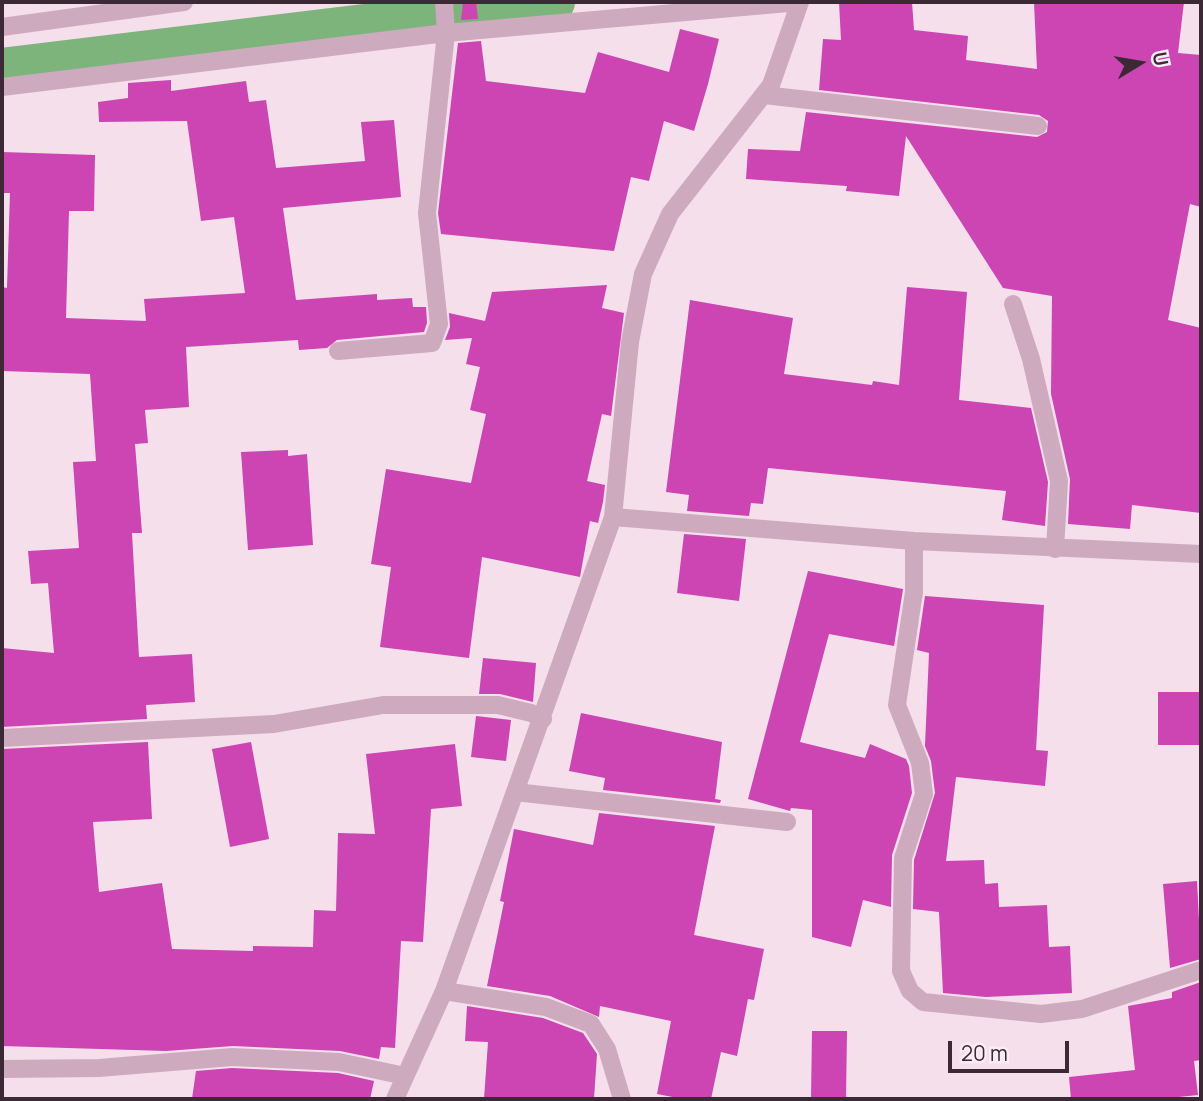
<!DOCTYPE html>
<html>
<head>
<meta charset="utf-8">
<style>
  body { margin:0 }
  #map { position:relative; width:1203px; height:1101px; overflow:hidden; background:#f4dfea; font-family:Manrope,sans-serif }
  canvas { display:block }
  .frame { position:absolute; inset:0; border:4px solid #3b2a36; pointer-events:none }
  .north { position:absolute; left:1105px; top:28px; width:70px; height:70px; -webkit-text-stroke:5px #fbecf4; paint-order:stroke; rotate:79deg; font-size:19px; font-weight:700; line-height:28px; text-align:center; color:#3b2a36 }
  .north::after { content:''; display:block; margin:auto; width:24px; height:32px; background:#3b2a36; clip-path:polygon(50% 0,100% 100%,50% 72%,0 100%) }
  .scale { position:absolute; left:948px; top:1041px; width:121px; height:32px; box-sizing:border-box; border:4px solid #3b2a36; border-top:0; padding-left:9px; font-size:21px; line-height:24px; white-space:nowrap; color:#3b2a36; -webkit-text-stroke:5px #fbecf4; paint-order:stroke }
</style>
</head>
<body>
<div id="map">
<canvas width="1203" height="1101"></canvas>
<div class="frame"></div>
<div class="north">U</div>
<div class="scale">20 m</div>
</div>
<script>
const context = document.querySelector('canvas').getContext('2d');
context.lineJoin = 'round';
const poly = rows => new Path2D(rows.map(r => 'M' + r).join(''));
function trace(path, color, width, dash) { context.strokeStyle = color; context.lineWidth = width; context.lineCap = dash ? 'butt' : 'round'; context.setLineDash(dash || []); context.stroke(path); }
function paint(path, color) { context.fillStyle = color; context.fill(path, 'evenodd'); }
const canal = poly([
  [2,69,554,2]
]);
const building = poly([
  [463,2,476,2,478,19,461,20],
  [839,2,912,2,914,30,968,36,966,60,1037,69,1034,2,1184,2,1178,53,1201,55,1201,207,1190,204,1168,320,1201,328,1201,513,1132,505,1130,529,1068,524,1070,479,1051,394,1052,296,1003,288,906,136,899,196,846,191,847,186,746,179,748,149,800,151,806,112,1037,137,1047,132,1048,121,1039,115,819,90,823,39,841,40],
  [680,29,719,39,708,84,694,131,664,121,649,181,631,177,614,251,441,234,438,213,458,43,481,41,486,81,585,93,598,52,669,72],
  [171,80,171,91,246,81,249,102,266,100,276,168,365,161,361,122,394,120,401,197,283,208,296,300,377,294,377,300,412,298,413,307,426,307,427,323,424,332,337,340,327,348,299,350,298,340,186,347,189,407,145,410,148,443,135,444,142,533,132,533,139,657,192,654,195,702,146,705,147,719,2,727,2,648,54,653,48,583,31,584,28,551,79,548,73,462,96,461,90,374,2,371,2,287,7,288,10,193,2,193,2,152,95,155,94,211,69,211,66,318,146,321,144,299,245,293,234,217,201,221,187,121,99,122,98,102,128,98,128,83],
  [607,285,602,308,624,313,611,416,602,414,587,481,605,485,603,502,598,523,590,521,580,577,482,557,469,658,380,647,391,567,371,564,386,469,471,483,486,414,470,410,480,367,466,364,472,338,445,340,450,327,449,313,485,321,492,292],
  [907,287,967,292,959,400,1031,408,1048,482,1045,526,1002,520,1006,491,768,468,763,504,751,503,749,516,687,511,689,495,666,492,690,300,793,318,784,374,872,385,873,381,899,385],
  [288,450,288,456,307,454,313,545,248,550,241,452],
  [684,534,746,539,739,601,677,593],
  [808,571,903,589,894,646,829,634,800,742,865,758,870,744,906,759,909,766,912,793,892,855,891,907,863,900,851,947,812,937,812,810,791,808,790,811,748,799],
  [925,596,1044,605,1036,750,1048,751,1045,786,956,777,946,861,984,860,985,884,998,883,999,907,1047,905,1049,947,1070,946,1072,993,986,997,943,993,939,912,913,909,914,860,935,793,931,761,925,746,929,653,917,650],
  [483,658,536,663,533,702,500,694,479,694],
  [1158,692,1201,692,1201,745,1158,745],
  [581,713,722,742,715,799,721,800,720,803,603,790,605,778,569,771],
  [476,716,511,720,506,761,471,757],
  [148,742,152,819,93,822,99,892,162,883,172,949,253,951,253,946,313,947,314,910,336,911,338,833,375,834,366,754,455,744,462,806,431,809,423,942,401,941,395,1048,381,1047,379,1059,340,1051,233,1046,166,1051,2,1046,2,749],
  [251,742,269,839,230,847,212,749],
  [599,813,715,826,694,935,764,949,754,1000,748,999,737,1056,721,1052,711,1099,683,1099,657,1094,671,1021,600,1006,599,1017,550,996,487,986,504,902,500,901,514,829,593,845],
  [1197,881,1201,959,1170,968,1163,884],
  [1201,982,1201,1060,1194,1061,1198,1095,1159,1099,1071,1099,1069,1077,1135,1070,1128,1006,1172,998,1172,992],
  [467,1006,543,1018,583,1033,597,1054,594,1099,484,1099,488,1042,465,1041],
  [812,1031,847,1031,846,1099,811,1099],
  [232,1068,338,1073,374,1081,370,1099,192,1099,196,1071]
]);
const street = poly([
  [2,27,184,2],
  [2,87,446,33,800,2],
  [764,95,1038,126],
  [1013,304,1031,359,1059,481,1055,549],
  [338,351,432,343,439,324,427,213,446,33,444,2],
  [613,517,914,541,1201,554],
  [914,541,914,592,897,705,920,763,924,794,903,858,901,971,910,991,923,1002,1041,1014,1082,1009,1201,970],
  [2,738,274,724,383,705,498,705,531,713,543,719],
  [515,792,787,822],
  [444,991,546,1007,591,1024,607,1049,622,1099],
  [2,1069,99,1068,232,1057,339,1062,405,1076],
  [395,1099,444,991,613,517,630,342,643,274,670,214,771,85,800,2]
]);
trace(canal, '#7cb47c', 42);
paint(building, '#cd44b3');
trace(street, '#ceaabf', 18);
</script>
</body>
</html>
